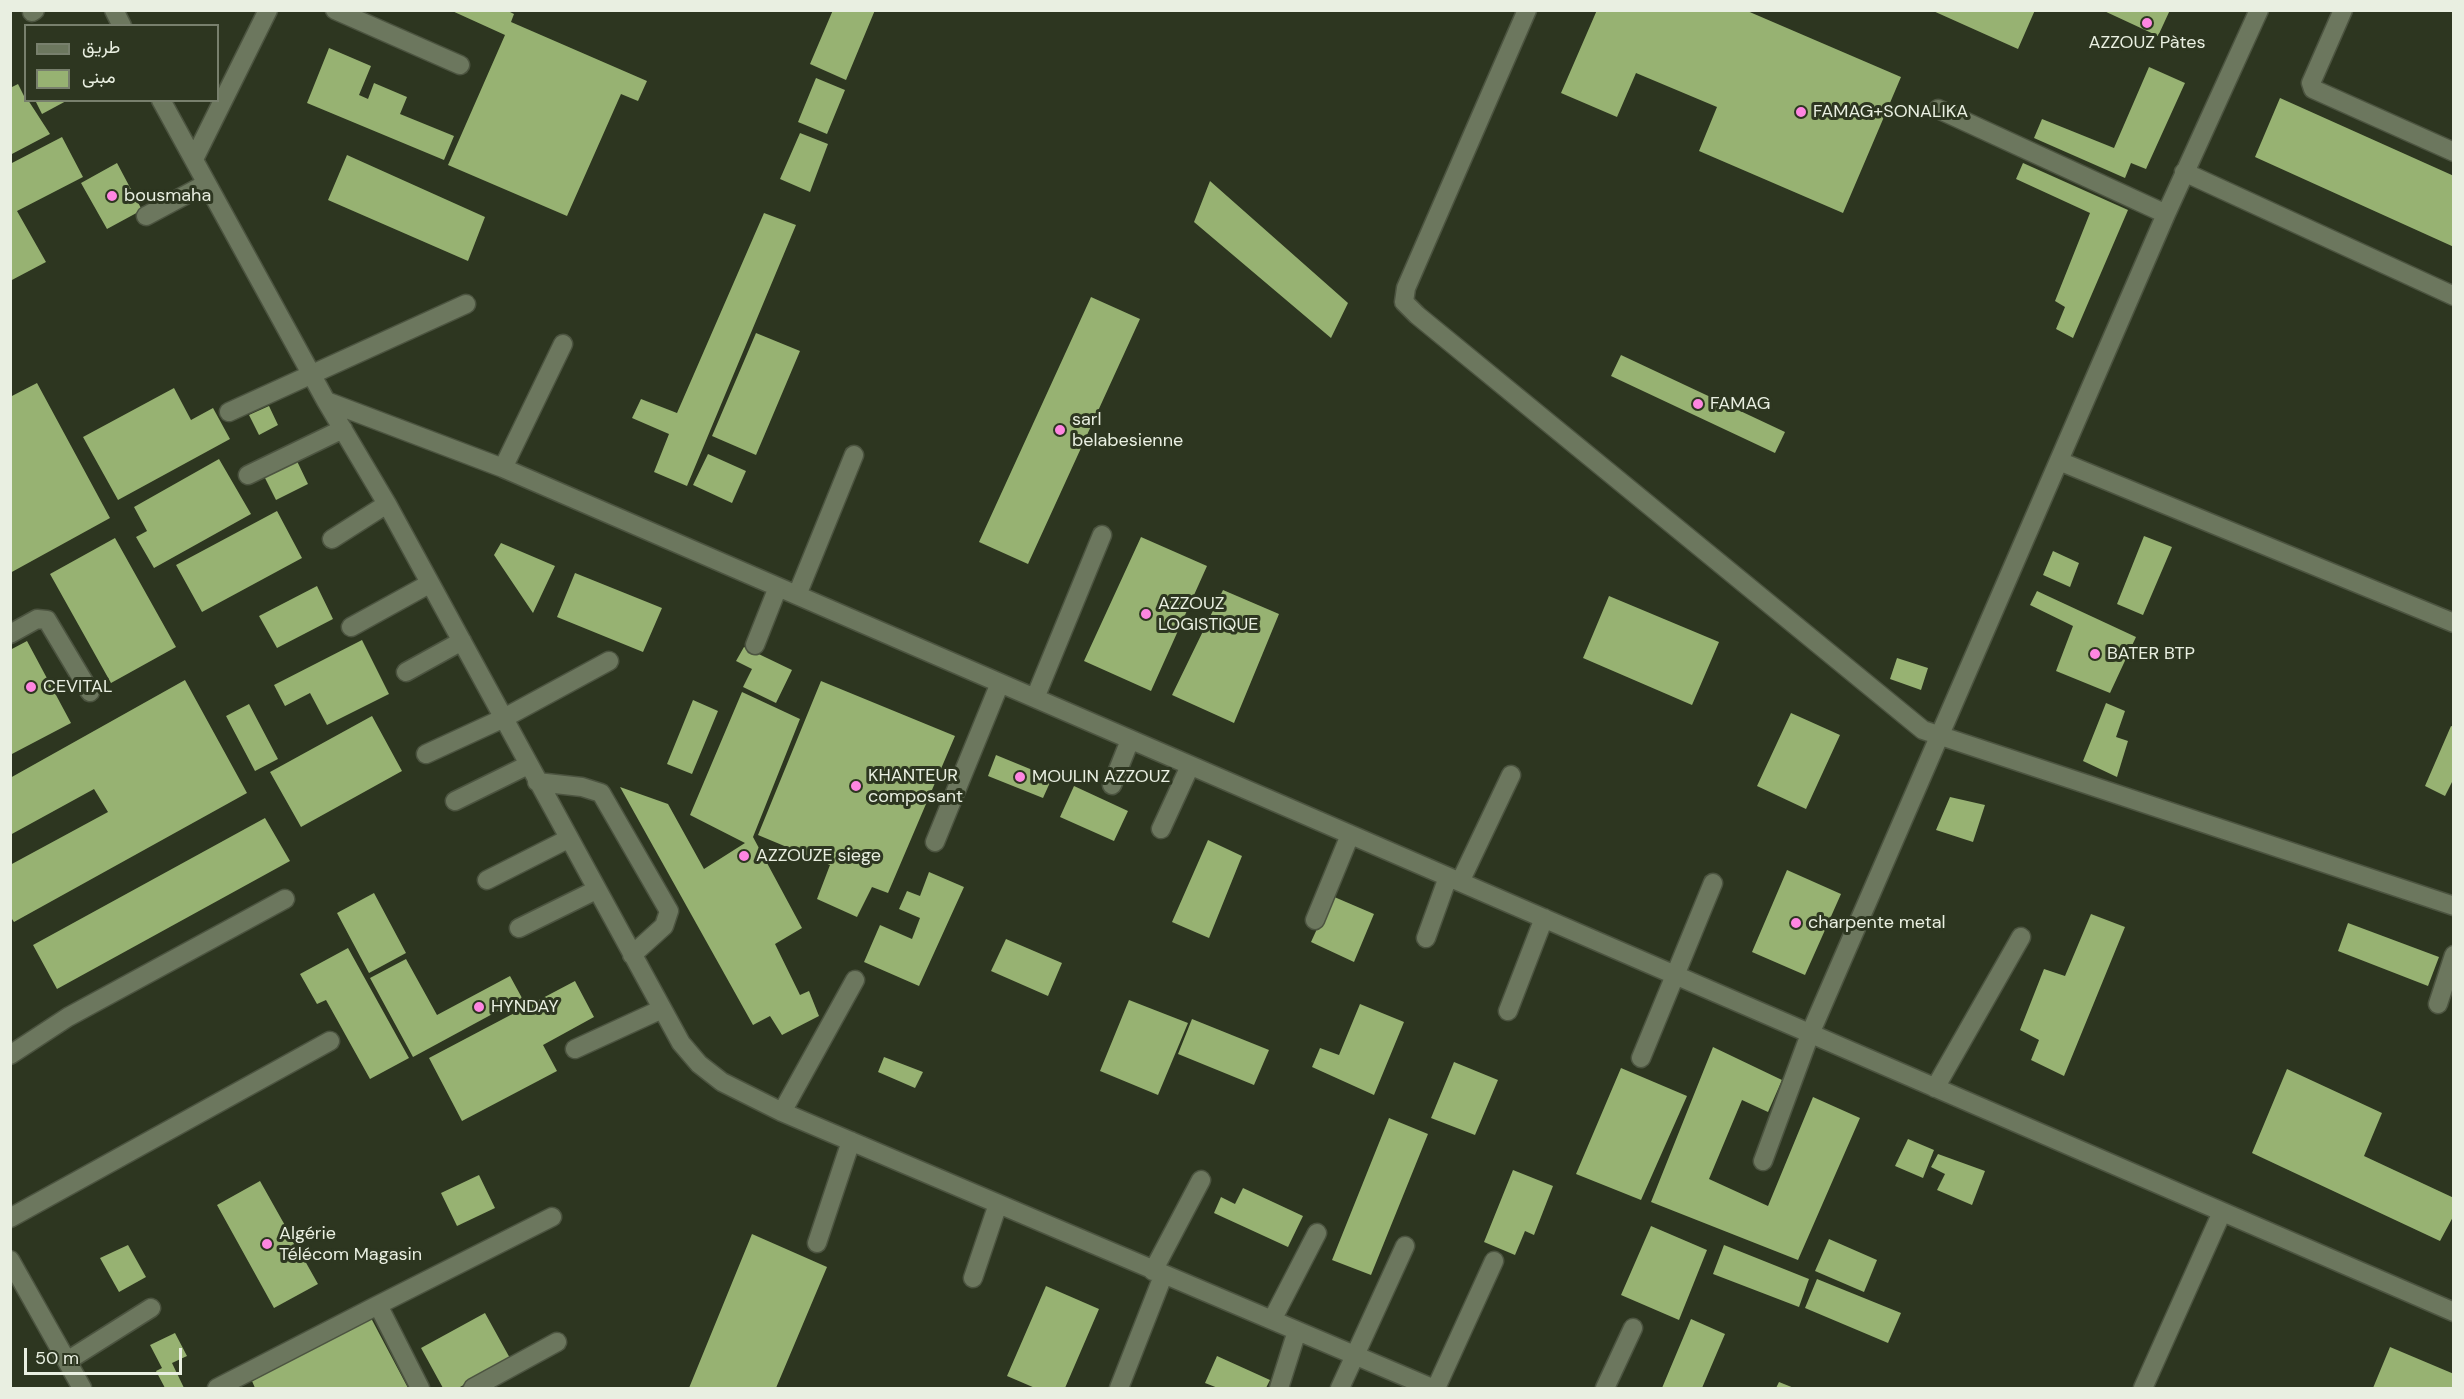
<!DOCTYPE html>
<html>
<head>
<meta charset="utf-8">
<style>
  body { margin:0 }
  #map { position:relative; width:2464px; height:1399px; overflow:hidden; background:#2d3620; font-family:"DM Sans",Vazirmatn,sans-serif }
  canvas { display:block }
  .frame { position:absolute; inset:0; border:12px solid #e9efe1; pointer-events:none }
  .legend { position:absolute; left:24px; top:24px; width:195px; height:78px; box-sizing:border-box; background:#2d3620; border:2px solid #78806d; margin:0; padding:8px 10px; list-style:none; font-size:18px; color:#e9efe1 }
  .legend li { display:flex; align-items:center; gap:12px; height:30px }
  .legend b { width:30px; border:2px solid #78806d }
  .scale { position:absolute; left:24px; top:1348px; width:158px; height:27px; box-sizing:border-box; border:3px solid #e9efe1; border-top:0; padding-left:8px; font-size:18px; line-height:21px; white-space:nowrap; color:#e9efe1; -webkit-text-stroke:4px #2d3620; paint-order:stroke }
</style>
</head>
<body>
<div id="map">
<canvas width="2464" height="1399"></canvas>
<div class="frame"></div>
<ul class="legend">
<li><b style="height:8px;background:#6c775e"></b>طريق</li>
<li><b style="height:16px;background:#97b272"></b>مبنى</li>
</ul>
<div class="scale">50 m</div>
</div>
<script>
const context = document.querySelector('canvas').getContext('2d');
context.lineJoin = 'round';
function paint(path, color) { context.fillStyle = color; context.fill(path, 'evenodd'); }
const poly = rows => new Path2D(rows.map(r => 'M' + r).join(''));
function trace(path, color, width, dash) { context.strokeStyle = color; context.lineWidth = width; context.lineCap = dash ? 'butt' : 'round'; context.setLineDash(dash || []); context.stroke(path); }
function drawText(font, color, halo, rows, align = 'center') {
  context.font = font + ' "DM Sans",sans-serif'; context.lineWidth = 6; context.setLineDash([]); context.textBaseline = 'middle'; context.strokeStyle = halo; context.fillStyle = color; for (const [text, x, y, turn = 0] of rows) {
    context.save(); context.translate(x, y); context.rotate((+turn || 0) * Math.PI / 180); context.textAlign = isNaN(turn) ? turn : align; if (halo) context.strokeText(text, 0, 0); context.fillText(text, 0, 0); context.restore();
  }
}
const building = poly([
  [450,10,506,10,514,14,511,22,647,81,638,101,621,94,567,216,448,165,505,35],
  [833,10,875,10,846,80,810,64],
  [1597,10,1745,10,1901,77,1843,213,1699,151,1717,107,1636,73,1617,117,1561,93],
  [1931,10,2035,10,2018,49],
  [2102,10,2170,10,2158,36],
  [329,48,371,66,359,95,368,99,374,83,407,97,400,114,454,136,444,160,307,103],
  [2149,67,2185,83,2146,169,2131,163,2125,178,2034,138,2042,119,2114,148],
  [816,78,845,90,827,134,798,122],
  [18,84,26,100,28,100,50,134,10,155,10,88],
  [2280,98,2454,176,2454,247,2255,157],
  [35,100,68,100,42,114],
  [800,133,828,144,810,192,780,179],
  [62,137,83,177,17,211,46,262,10,281,10,164],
  [347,155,485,217,468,261,328,200],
  [117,163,142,210,107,229,81,183],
  [2023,163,2128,210,2073,338,2056,329,2065,307,2055,301,2090,213,2016,179],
  [1210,181,1348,303,1331,338,1194,222],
  [764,213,796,225,687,486,654,472,669,434,632,418,641,399,677,413],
  [1091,297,1140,319,1028,564,979,542],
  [756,333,800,351,756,455,712,436],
  [1621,355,1785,432,1775,453,1611,376],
  [37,383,110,518,10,573,10,397],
  [174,388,191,420,213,408,230,439,118,500,83,437],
  [269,406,278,425,259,435,249,415],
  [708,454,746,471,732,503,693,485],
  [219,459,251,514,154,568,136,537,147,531,134,507],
  [296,459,308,484,276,500,264,476],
  [277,511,302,558,202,612,176,565],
  [2144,536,2172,547,2143,615,2117,604],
  [1141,537,1207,566,1151,691,1084,661],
  [115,538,176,647,111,683,50,574],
  [501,543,555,566,533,613,494,555],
  [2053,551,2079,563,2070,587,2043,575],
  [575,573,662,608,643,652,557,617],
  [317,586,333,619,277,648,259,616],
  [1223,590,1279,614,1234,723,1172,695],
  [2037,591,2136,637,2110,693,2056,671,2073,626,2030,605],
  [1609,596,1719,642,1692,705,1583,658],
  [362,640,389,694,327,725,310,693,285,706,274,685],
  [27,641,71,723,10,755,10,650],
  [744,647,792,670,776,703,743,687,752,669,736,661],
  [1897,658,1928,668,1921,690,1890,679],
  [185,680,247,793,14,922,10,916,10,865,108,812,94,789,10,835,10,778],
  [821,681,955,736,888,893,872,887,857,917,817,899,830,865,758,835],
  [742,692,800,719,753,837,802,928,775,944,800,995,809,991,819,1016,782,1035,770,1016,753,1025,620,787,668,804,704,869,745,843,690,815],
  [693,700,718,711,692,774,667,764],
  [2106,703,2125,711,2116,737,2128,741,2117,777,2083,761],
  [249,704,278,759,255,771,226,716],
  [1791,713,1840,735,1806,809,1757,786],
  [372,716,402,771,301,827,270,772],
  [2451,726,2454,727,2454,778,2445,796,2425,786],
  [996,755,1052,778,1043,798,988,776],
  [1074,786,1128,811,1114,841,1060,817],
  [1950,797,1985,805,1973,842,1936,830],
  [265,818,290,861,57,989,33,945],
  [1208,840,1242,856,1209,938,1172,922],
  [1787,870,1841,894,1805,975,1752,952],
  [929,872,964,887,919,986,864,962,880,925,912,939,920,918,899,909,907,891,920,896],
  [374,893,406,953,369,973,337,913],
  [1332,896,1374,914,1354,962,1311,942],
  [2091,914,2125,927,2064,1076,2031,1060,2039,1040,2020,1030,2044,969,2065,976],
  [2348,923,2439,957,2428,986,2338,951],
  [1006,939,1062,963,1048,996,991,971],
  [348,948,409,1058,370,1079,326,1000,317,1004,300,974],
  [406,959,437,1015,510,976,522,998,413,1057,370,978],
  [575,981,594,1017,543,1045,557,1071,462,1121,429,1058],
  [1129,1000,1188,1023,1158,1095,1100,1071],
  [1360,1004,1404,1022,1374,1095,1312,1067,1320,1048,1339,1055],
  [1192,1019,1269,1050,1254,1085,1178,1054],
  [1713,1047,1782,1080,1768,1112,1742,1100,1709,1179,1768,1206,1813,1097,1860,1118,1798,1260,1651,1202],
  [884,1057,923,1072,915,1088,878,1072],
  [1454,1062,1498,1080,1475,1135,1431,1118],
  [1621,1068,1687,1096,1641,1200,1576,1174],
  [2287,1069,2382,1113,2364,1156,2454,1198,2454,1215,2440,1241,2252,1153],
  [1389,1118,1428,1134,1371,1275,1332,1260],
  [1908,1139,1934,1150,1923,1178,1895,1166],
  [1938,1154,1985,1171,1972,1205,1937,1190,1945,1174,1931,1167],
  [1513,1170,1553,1186,1534,1235,1525,1231,1515,1255,1484,1242],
  [479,1175,495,1208,457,1226,441,1193],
  [260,1181,318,1284,274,1308,217,1205],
  [1243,1188,1303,1216,1288,1247,1214,1213,1221,1197,1235,1204],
  [1651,1226,1707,1250,1679,1320,1621,1295],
  [752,1234,827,1267,776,1388,689,1388],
  [1829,1239,1877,1260,1864,1292,1815,1271],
  [128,1245,146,1277,119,1292,100,1258],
  [1724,1245,1809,1279,1799,1307,1713,1274],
  [1817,1279,1901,1313,1888,1343,1805,1308],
  [1046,1286,1099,1309,1065,1388,1035,1388,1007,1376],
  [485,1313,511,1360,458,1388,443,1388,421,1348],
  [371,1318,408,1388,255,1388,252,1381],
  [1691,1319,1725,1334,1702,1388,1662,1388],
  [175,1333,187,1356,172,1363,184,1388,165,1388,156,1371,162,1368,150,1345],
  [2390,1347,2454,1374,2454,1388,2373,1388],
  [1217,1356,1270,1380,1266,1388,1218,1388,1205,1383],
  [1779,1382,1794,1388,1776,1388]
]);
const minor = poly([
  [114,10,122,26],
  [335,10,460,65],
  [1527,10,1406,288,1404,302,1417,315,1923,730,2454,906],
  [2343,10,2311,83,2313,89,2454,152],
  [32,12,35,10],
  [161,100,326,401,387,504,681,1043,699,1064,722,1082,782,1112,1432,1388],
  [1938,109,2166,214],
  [194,159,268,10],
  [2184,172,2454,296],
  [146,216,206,184],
  [326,401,503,468,2454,1312],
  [229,412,466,304],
  [2059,461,2454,623],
  [503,468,563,344],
  [248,475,343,429],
  [332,539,387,504],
  [797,595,854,455],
  [351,627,429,584],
  [10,634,37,619,47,620,90,692],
  [755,645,778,587],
  [406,672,462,641],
  [1035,698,1102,535],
  [426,754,504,718,609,661],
  [537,782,582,787,601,793,669,911,664,926,632,955],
  [1112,785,1130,740],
  [455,801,528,765],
  [1161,829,1190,766],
  [935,842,1000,683],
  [487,880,568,839],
  [1460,882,1511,775],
  [1315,920,1350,835],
  [519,928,596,890],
  [1426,938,1448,877],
  [2438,1004,2454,955],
  [1508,1011,1544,918],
  [575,1049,662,1009],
  [10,1055,68,1017,285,899],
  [1641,1058,1713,883],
  [1935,1088,2021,937],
  [782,1112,855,980],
  [1763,1161,1810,1034,2166,214,2259,10],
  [10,1218,330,1041],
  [817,1243,851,1141],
  [10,1260,82,1388],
  [1153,1271,1201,1180],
  [973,1278,998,1204],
  [378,1305,552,1217],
  [1272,1320,1317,1233],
  [67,1361,151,1308],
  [217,1388,378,1305,420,1388],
  [473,1388,557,1342],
  [1119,1388,1163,1276],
  [1279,1388,1297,1331],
  [1340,1388,1405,1246],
  [1436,1388,1494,1261],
  [1605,1388,1633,1328],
  [2143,1388,2222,1212]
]);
const markers = [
  [2147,23,6,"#fe86e1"],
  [1801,112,6,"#fe86e1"],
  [112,196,6,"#fe86e1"],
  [1698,404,6,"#fe86e1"],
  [1060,430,6,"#fe86e1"],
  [1146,614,6,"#fe86e1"],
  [2095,654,6,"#fe86e1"],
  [31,687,6,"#fe86e1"],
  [1020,777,6,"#fe86e1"],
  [856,786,6,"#fe86e1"],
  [744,856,6,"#fe86e1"],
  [1796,923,6,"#fe86e1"],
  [479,1007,6,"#fe86e1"],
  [267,1244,6,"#fe86e1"]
];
const poiNames = [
  ["AZZOUZ Pàtes",2147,43,"center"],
  ["FAMAG+SONALIKA",1813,112],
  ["bousmaha",124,196],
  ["FAMAG",1710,404],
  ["sarl",1072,420],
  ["belabesienne",1072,441],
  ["AZZOUZ",1158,604],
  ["LOGISTIQUE",1158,625],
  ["BATER BTP",2107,654],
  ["CEVITAL",43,687],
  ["KHANTEUR",868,776],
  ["composant",868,797],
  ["MOULIN AZZOUZ",1032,777],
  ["AZZOUZE siege",756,856],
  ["charpente metal",1808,923],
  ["HYNDAY",491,1007],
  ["Algérie",279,1234],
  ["Télécom Magasin",279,1255]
];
paint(building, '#97b272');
trace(minor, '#4c5440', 21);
trace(minor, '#6c775e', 18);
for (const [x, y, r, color] of markers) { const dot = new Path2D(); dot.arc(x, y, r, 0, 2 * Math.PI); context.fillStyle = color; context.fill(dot); trace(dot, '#2d3620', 2); }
drawText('18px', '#e9efe1', '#2d3620', poiNames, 'left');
</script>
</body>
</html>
